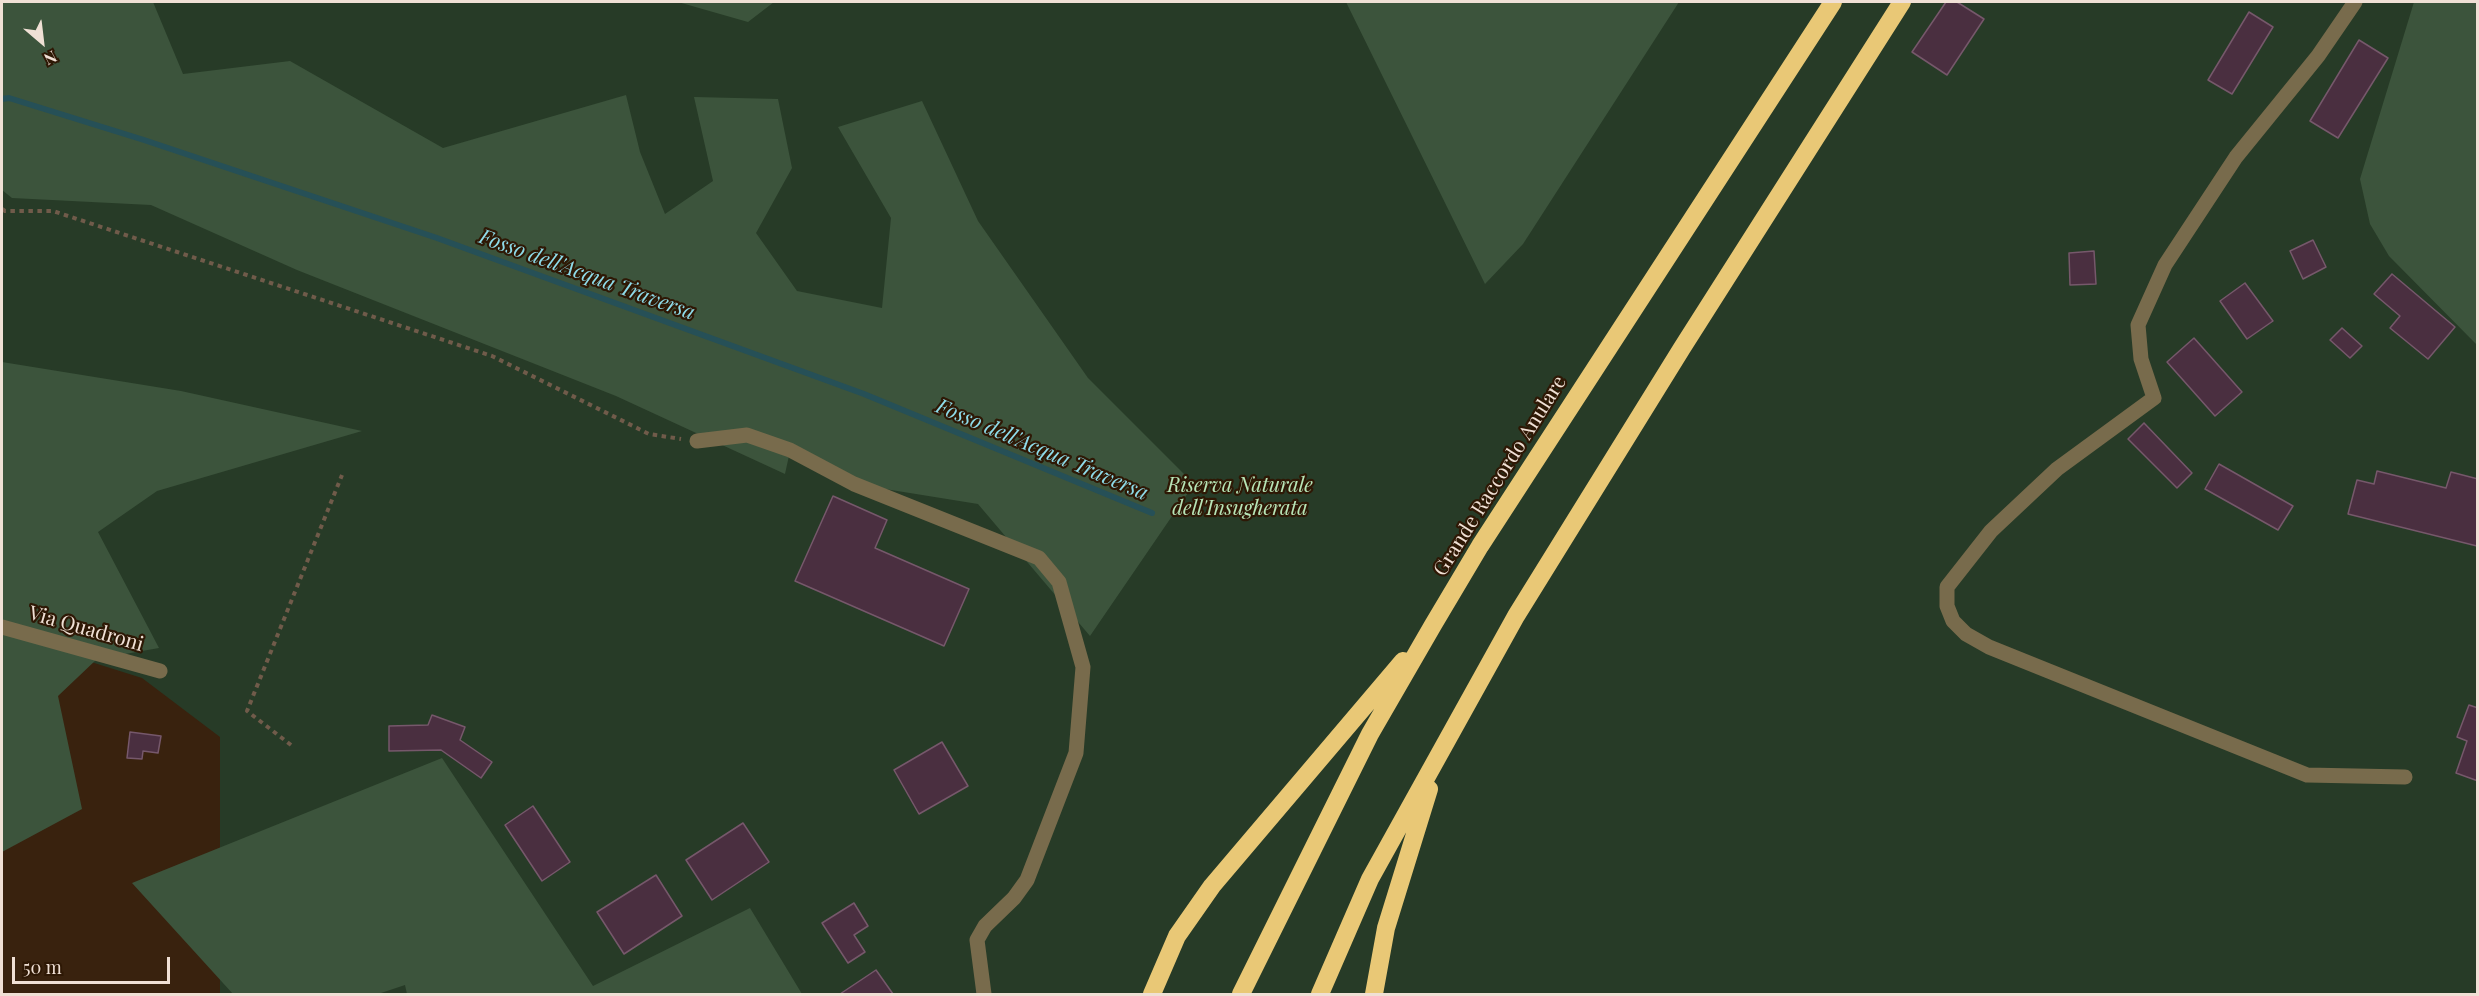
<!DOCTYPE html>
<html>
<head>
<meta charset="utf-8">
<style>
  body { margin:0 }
  #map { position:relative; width:2479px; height:996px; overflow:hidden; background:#39220e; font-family:"Playfair Display",serif }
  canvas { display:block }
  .frame { position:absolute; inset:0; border:3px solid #f0e0d5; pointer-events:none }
  .north { position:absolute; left:12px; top:12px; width:60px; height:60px; -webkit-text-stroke:4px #2e1805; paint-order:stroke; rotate:152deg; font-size:16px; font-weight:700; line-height:24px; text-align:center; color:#f0e0d5 }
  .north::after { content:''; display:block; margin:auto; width:21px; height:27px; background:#f0e0d5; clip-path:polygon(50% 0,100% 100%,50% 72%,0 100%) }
  .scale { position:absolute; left:12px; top:957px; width:158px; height:27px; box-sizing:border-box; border:3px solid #f0e0d5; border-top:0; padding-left:8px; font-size:18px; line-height:21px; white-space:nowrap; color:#f0e0d5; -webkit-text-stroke:4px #2e1805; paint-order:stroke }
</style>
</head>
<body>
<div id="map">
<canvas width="2479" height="996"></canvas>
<div class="frame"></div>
<div class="north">N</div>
<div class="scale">50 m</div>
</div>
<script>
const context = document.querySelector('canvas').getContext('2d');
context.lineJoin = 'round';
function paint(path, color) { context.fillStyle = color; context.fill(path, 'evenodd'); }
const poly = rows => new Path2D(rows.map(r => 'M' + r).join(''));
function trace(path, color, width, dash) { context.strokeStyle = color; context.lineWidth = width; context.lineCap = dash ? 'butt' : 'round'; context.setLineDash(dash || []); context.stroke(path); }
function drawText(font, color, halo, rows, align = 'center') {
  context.font = font + ' "Playfair Display",serif'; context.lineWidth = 4.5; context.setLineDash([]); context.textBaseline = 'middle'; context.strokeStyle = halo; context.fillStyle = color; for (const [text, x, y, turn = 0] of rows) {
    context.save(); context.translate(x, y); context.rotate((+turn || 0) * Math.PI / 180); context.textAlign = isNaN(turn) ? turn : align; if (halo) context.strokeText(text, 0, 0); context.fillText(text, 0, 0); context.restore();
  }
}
const green = poly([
  [2,2,2477,2,2477,994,220,994,220,737,142,678,2,634]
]);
const forest = poly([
  [2,2,153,2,183,74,290,61,443,148,626,95,640,152,665,214,713,181,694,97,778,99,792,168,756,233,797,291,882,308,891,218,838,127,922,101,978,221,1088,378,1194,484,1090,636,978,504,854,484,790,451,785,474,616,396,297,270,151,205,12,198,2,190],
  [678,2,774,2,748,22],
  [1346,2,1679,2,1523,244,1485,284],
  [2414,2,2477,2,2477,345,2389,256,2370,224,2360,179],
  [2,362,181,391,362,431,157,491,98,532,159,648,97,659,58,696,82,809,2,852],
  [442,758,593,986,750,908,802,994,407,994,405,985,378,994,233,994,132,883]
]);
const stream = poly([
  [2,99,9,98,144,140,437,238,864,394,1152,513]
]);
const building = poly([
  [1946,2,1957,2,1984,19,1947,75,1912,52,1946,2],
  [2249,12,2273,27,2232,94,2208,80,2249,12],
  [2359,40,2388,58,2338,138,2310,121,2359,40],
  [2313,240,2326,267,2303,279,2290,251,2313,240],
  [2094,251,2096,284,2070,285,2069,253,2094,251],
  [2392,274,2455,327,2428,359,2390,328,2400,316,2374,294,2392,274],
  [2245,283,2273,321,2247,339,2220,301,2245,283],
  [2342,328,2362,346,2350,358,2330,340,2342,328],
  [2194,338,2242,392,2215,416,2167,362,2194,338],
  [2144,423,2192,473,2177,488,2128,439,2144,423],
  [2219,464,2293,506,2278,530,2205,489,2219,464],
  [2377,471,2446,488,2451,472,2478,479,2477,546,2348,514,2357,480,2374,484,2377,471],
  [833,496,887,520,875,548,969,589,944,646,795,581,833,496],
  [2469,705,2478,708,2478,781,2456,773,2467,741,2457,737,2469,705],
  [432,715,465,727,460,740,492,762,481,778,441,750,389,751,389,726,428,725,432,715],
  [130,732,161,736,158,753,143,751,142,759,127,758,130,732],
  [942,742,968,786,919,814,894,770,942,742],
  [533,806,570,862,542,881,505,825,533,806],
  [743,823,769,862,712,900,686,860,743,823],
  [656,875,682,916,624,954,597,912,656,875],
  [854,903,868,926,854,935,865,952,848,963,822,923,854,903],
  [876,970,893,994,840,994,876,970]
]);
const path = poly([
  [2,209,5,211,53,211,492,356,649,434,681,439],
  [291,745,247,711,342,475]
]);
const minor = poly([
  [2355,2,2318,56,2236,157,2165,265,2138,325,2141,359,2154,398,2057,469,1991,531,1947,587,1947,606,1953,621,1966,634,1989,647,2307,775,2405,777],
  [697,441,747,435,790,450,854,484,1039,558,1059,582,1083,667,1076,753,1027,880,1014,898,985,926,977,940,984,994],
  [2,627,160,671]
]);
const highway = poly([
  [1152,994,1177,936,1212,886,1403,661],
  [1241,994,1370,734,1433,625,1480,546,1833,2],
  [1320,994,1370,879,1516,616,1682,348,1902,2],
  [1374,994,1386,928,1429,789]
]);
const streetNames = [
  ["Grande Raccordo Anulare",1500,476,-58],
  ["Via Quadroni",86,629,16]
];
const parkNames = [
  ["Riserva Naturale",1240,486],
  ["dell'Insugherata",1240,509]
];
const waterNames = [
  ["Fosso dell'Acqua Traversa",587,275,20],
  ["Fosso dell'Acqua Traversa",1042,450,23]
];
paint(green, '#273b27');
paint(forest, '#3c543c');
trace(stream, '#265057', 6);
paint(building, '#4a2f40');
trace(building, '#76586b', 1.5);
trace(path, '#705b4a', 4, [4.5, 4.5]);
trace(minor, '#786b4c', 15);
trace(highway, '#e9c876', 18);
drawText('20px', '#f0e0d5', '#2e1805', streetNames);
drawText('italic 20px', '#b7e5b7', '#2e1805', parkNames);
drawText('italic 21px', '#8edbe9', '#2e1805', waterNames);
</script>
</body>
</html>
